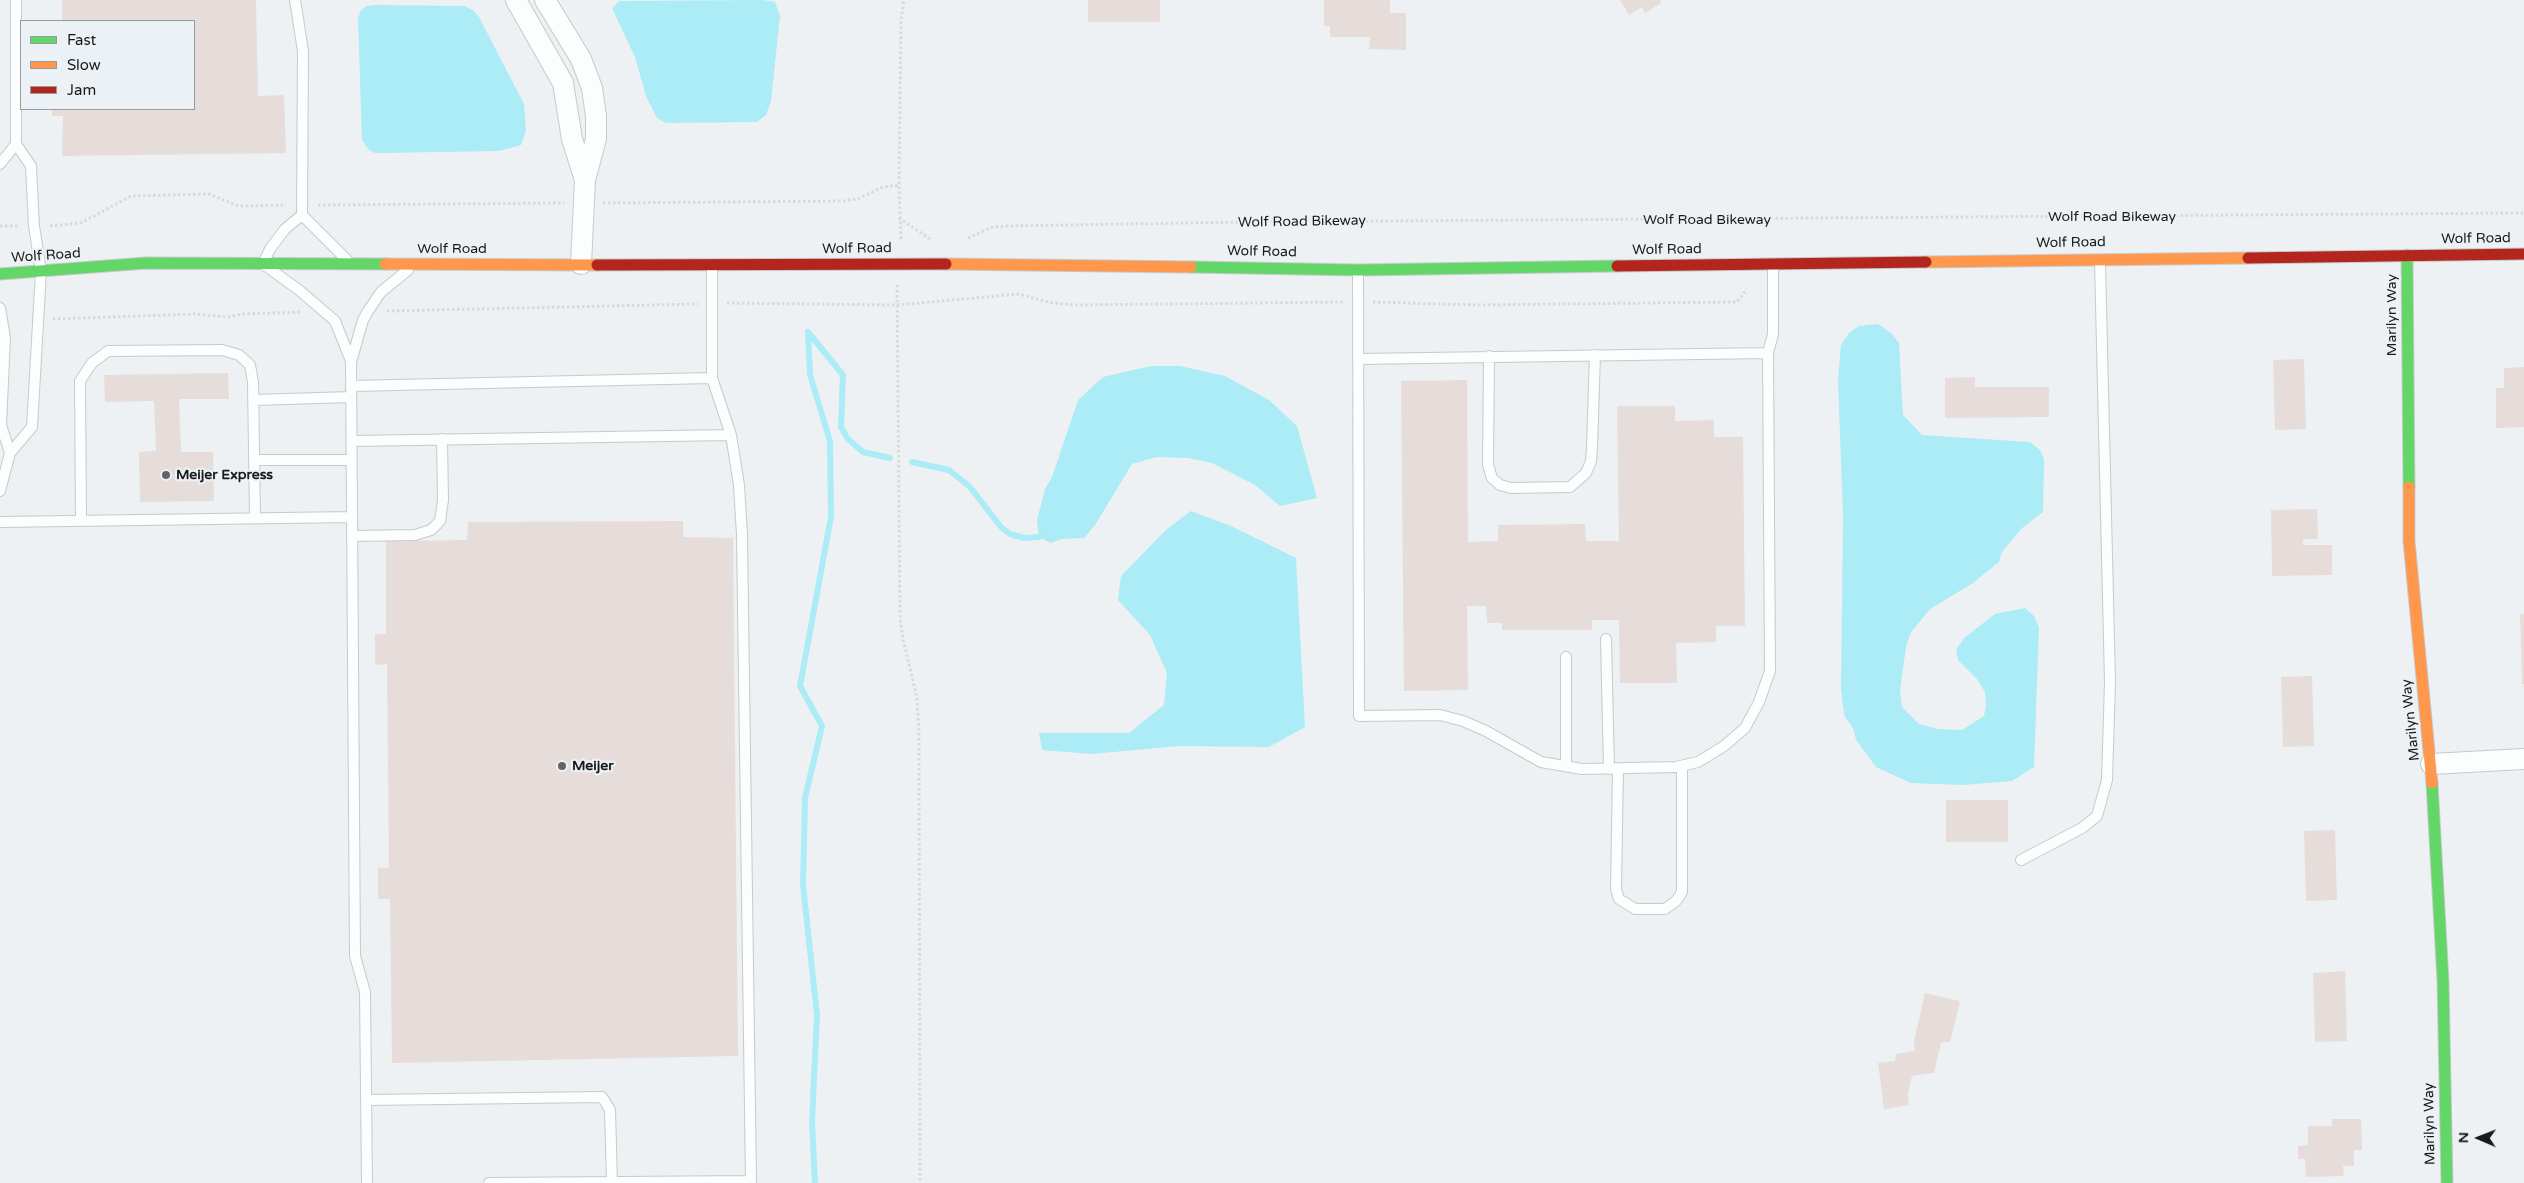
<!DOCTYPE html>
<html>
<head>
<meta charset="utf-8">
<style>
  body { margin:0 }
  #map { position:relative; width:2524px; height:1183px; overflow:hidden; background:#eef1f3; font-family:"Varela Round",sans-serif }
  canvas { display:block }
  .legend { position:absolute; left:20px; top:20px; width:175px; height:90px; box-sizing:border-box; background:#ecf1f5; border:1px solid #979b9d; margin:0; padding:6px 9px; list-style:none; font-size:15px; color:#17191a }
  .legend li { display:flex; align-items:center; gap:10px; height:25px }
  .legend b { width:25px; border:1px solid #979b9d }
  .north { position:absolute; left:2454px; top:1113px; width:50px; height:50px; -webkit-text-stroke:4px #ecf1f5; paint-order:stroke; rotate:271deg; font-size:14px; font-weight:700; line-height:20px; text-align:center; color:#17191a }
  .north::after { content:''; display:block; margin:auto; width:18px; height:22px; background:#17191a; clip-path:polygon(50% 0,100% 100%,50% 72%,0 100%) }
</style>
</head>
<body>
<div id="map">
<canvas width="2524" height="1183"></canvas>
<ul class="legend">
<li><b style="height:6px;background:#63d668"></b>Fast</li>
<li><b style="height:6px;background:#ff974d"></b>Slow</li>
<li><b style="height:6px;background:#b3261e"></b>Jam</li>
</ul>
<div class="north">N</div>
</div>
<script>
const context = document.querySelector('canvas').getContext('2d');
context.lineJoin = 'round';
function paint(path, color) { context.fillStyle = color; context.fill(path, 'evenodd'); }
const poly = rows => new Path2D(rows.map(r => 'M' + r).join(''));
function trace(path, color, width, dash) { context.strokeStyle = color; context.lineWidth = width; context.lineCap = dash ? 'butt' : 'round'; context.setLineDash(dash || []); context.stroke(path); }
function drawText(font, color, halo, rows, align = 'center') {
  context.font = font + ' "Varela Round",sans-serif'; context.lineWidth = 4.5; context.setLineDash([]); context.textBaseline = 'middle'; context.strokeStyle = halo; context.fillStyle = color; for (const [text, x, y, turn = 0] of rows) {
    context.save(); context.translate(x, y); context.rotate((+turn || 0) * Math.PI / 180); context.textAlign = isNaN(turn) ? turn : align; if (halo) context.strokeText(text, 0, 0); context.fillText(text, 0, 0); context.restore();
  }
}
const water = poly([
  [763,0,775,2,780,16,771,101,766,115,757,122,666,123,657,118,646,96,635,57,612,8,619,1],
  [376,5,464,6,473,10,479,17,524,104,526,131,521,145,499,151,382,153,375,153,368,149,362,140,358,18,361,10,367,6],
  [1878,324,1892,334,1899,343,1903,415,1922,435,2030,442,2040,450,2044,459,2043,512,2021,529,2002,552,1999,562,1973,583,1930,609,1911,632,1906,647,1900,690,1902,707,1919,724,1938,729,1962,730,1984,716,1986,706,1985,692,1977,679,1958,660,1956,650,1964,638,1995,614,2025,608,2034,616,2039,628,2034,767,2012,781,1963,785,1911,783,1876,767,1856,740,1854,730,1844,715,1841,688,1843,515,1838,380,1841,345,1849,333,1859,326],
  [1151,366,1180,366,1225,376,1269,400,1297,426,1317,498,1280,506,1255,485,1212,463,1188,458,1156,457,1132,464,1095,525,1084,538,1061,539,1051,543,1039,537,1037,520,1045,489,1052,477,1078,400,1103,377],
  [1191,511,1231,526,1296,558,1305,727,1269,747,1179,746,1092,754,1042,750,1039,733,1129,733,1164,705,1167,673,1150,635,1118,600,1121,576,1167,529]
]);
const stream = poly([
  [808,332,810,375,830,441,831,517,800,686,822,726,805,798,803,885,817,1015,812,1122,815,1183],
  [808,332,843,375,841,427,848,439,863,452,890,458],
  [912,462,949,470,970,487,1001,527,1010,534,1024,538,1039,537]
]);
const building = poly([
  [62,0,256,0,258,96,284,95,286,153,62,156,63,116,52,116,52,109,194,109,194,21,62,21],
  [1088,0,1160,0,1160,22,1088,22],
  [1324,0,1390,0,1390,13,1406,13,1406,50,1369,49,1370,37,1330,37,1330,26,1324,26],
  [1620,0,1660,0,1661,3,1645,13,1642,7,1629,15],
  [2304,359,2306,429,2275,430,2273,360],
  [2524,367,2524,427,2496,428,2496,388,2504,388,2504,368],
  [228,373,229,399,179,399,181,452,213,452,214,501,140,502,139,452,156,451,154,401,105,402,104,375],
  [1975,377,1975,387,2049,387,2049,417,1945,418,1945,378],
  [1467,380,1468,542,1498,541,1498,525,1585,524,1586,541,1619,541,1617,406,1675,406,1675,421,1714,420,1714,437,1743,437,1745,626,1716,626,1716,642,1676,643,1677,683,1620,683,1619,620,1592,620,1592,630,1502,630,1502,623,1487,623,1486,606,1467,606,1468,690,1404,691,1401,381],
  [2317,509,2318,539,2303,539,2303,545,2332,545,2332,575,2272,576,2271,510],
  [683,521,683,537,733,538,738,1056,392,1063,390,899,378,899,378,868,389,868,387,664,375,665,375,634,386,634,386,541,467,540,468,522],
  [2520,614,2524,614,2524,684,2522,684],
  [2312,676,2314,746,2283,747,2281,677],
  [1946,800,2008,800,2008,842,1946,842],
  [2335,830,2337,900,2306,901,2304,831],
  [2345,971,2347,1041,2315,1042,2313,973],
  [1925,993,1960,1001,1950,1042,1941,1043,1934,1073,1912,1076,1908,1094,1909,1105,1884,1109,1878,1063,1895,1061,1896,1054,1915,1051,1914,1041],
  [2332,1119,2361,1119,2362,1150,2354,1150,2354,1166,2343,1166,2344,1176,2306,1177,2305,1159,2298,1159,2298,1146,2308,1145,2308,1126,2332,1126]
]);
const path = poly([
  [603,203,843,201,858,199,883,187,899,185],
  [318,205,564,203],
  [899,218,930,239],
  [0,226,18,226],
  [50,226,81,223,131,196,209,194,238,206,286,205],
  [968,238,993,227,1007,226,1248,222,2524,213],
  [901,239,899,185,901,20,904,0],
  [897,285,900,617,903,639,917,698,919,733,920,1183],
  [1373,302,1476,305,1737,302,1747,289],
  [727,303,897,305,1018,294,1053,303,1075,305,1344,302],
  [387,311,698,304],
  [53,319,195,314,228,317,243,314,301,312]
]);
const lane = poly([
  [295,0,303,51,302,215,285,229,270,249,263,264,299,290,335,321,351,361],
  [0,164,16,144],
  [302,215,347,260],
  [1358,271,1359,716,1440,715,1463,721,1486,731,1541,762,1582,769,1676,767,1698,762,1724,746,1745,728,1759,702,1770,671,1768,353,1773,334,1773,265],
  [0,308,5,338,1,425,10,453],
  [1489,356,1488,465,1492,478,1500,485,1511,488,1570,487,1586,473,1591,461,1592,448,1595,355],
  [1358,359,1768,353],
  [351,386,712,378,712,267],
  [253,400,351,397],
  [352,441,731,435],
  [254,460,352,460],
  [0,491,10,453,32,427,41,271,34,226,31,166,16,144,16,0],
  [81,521,80,381,92,363,108,351,222,350,239,355,250,365,253,382,255,518],
  [0,522,352,517],
  [352,536,415,535,431,530,440,521,443,500,442,439],
  [1606,639,1609,769],
  [1566,657,1566,766],
  [1618,769,1616,889,1619,899,1635,909,1665,909,1676,901,1682,892,1682,766],
  [2021,860,2082,828,2097,816,2107,780,2110,682,2100,262],
  [366,1100,602,1097,610,1110,612,1182],
  [367,1183,365,992,355,956,351,362,363,320,368,311,381,292,408,270],
  [489,1183,751,1181,742,535,739,485,731,435,712,378]
]);
const street = poly([
  [516,0,563,83,572,139,585,180],
  [545,0,581,59,592,88,596,116,596,139,585,180,581,264],
  [2431,764,2524,759]
]);
const fast = poly([
  [2407,255,2409,487],
  [1191,267,1358,270,1617,266],
  [0,274,146,263,385,264],
  [2432,783,2443,981,2447,1183]
]);
const slow = poly([
  [1926,262,2248,258],
  [385,264,597,265],
  [946,264,1191,267],
  [2409,487,2409,541,2432,783]
]);
const jam = poly([
  [2248,258,2524,254],
  [597,265,946,264],
  [1617,266,1926,262]
]);
const markers = [
  [166,475,5,"#626566"],
  [562,766,5,"#626566"]
];
const streetNames = [
  ["Wolf Road Bikeway",2112,217],
  ["Wolf Road Bikeway",1707,220],
  ["Wolf Road Bikeway",1302,222,-1],
  ["Wolf Road",2476,239,-1],
  ["Wolf Road",2071,243,-1],
  ["Wolf Road",452,249],
  ["Wolf Road",857,249,-1],
  ["Wolf Road",1667,250,-1],
  ["Wolf Road",1262,252,1],
  ["Wolf Road",46,256,-4],
  ["Marilyn Way",2392,315,-90],
  ["Marilyn Way",2411,720,-96],
  ["Marilyn Way",2430,1124,-91]
];
const poiNames = [
  ["Meijer Express",176,475],
  ["Meijer",572,766]
];
paint(water, '#abecf6');
trace(stream, '#abecf6', 6);
paint(building, '#e6ddda');
trace(lane, '#c7c9cb', 12);
trace(street, '#c7c9cb', 22);
trace(fast, '#c7c9cb', 13);
trace(slow, '#c7c9cb', 13);
trace(jam, '#c7c9cb', 13);
trace(path, '#d9d9da', 3, [2.5, 2.5]);
trace(lane, '#fcfdfd', 10);
trace(street, '#fcfdfd', 20);
trace(fast, '#63d668', 11);
trace(slow, '#ff974d', 11);
trace(jam, '#b3261e', 11);
for (const [x, y, r, color] of markers) { const dot = new Path2D(); dot.arc(x, y, r, 0, 2 * Math.PI); context.fillStyle = color; context.fill(dot); trace(dot, '#ecf1f5', 2); }
drawText('14px', '#17191a', '#ecf1f5', streetNames);
drawText('bold 14px', '#17191a', '#ecf1f5', poiNames, 'left');
</script>
</body>
</html>
